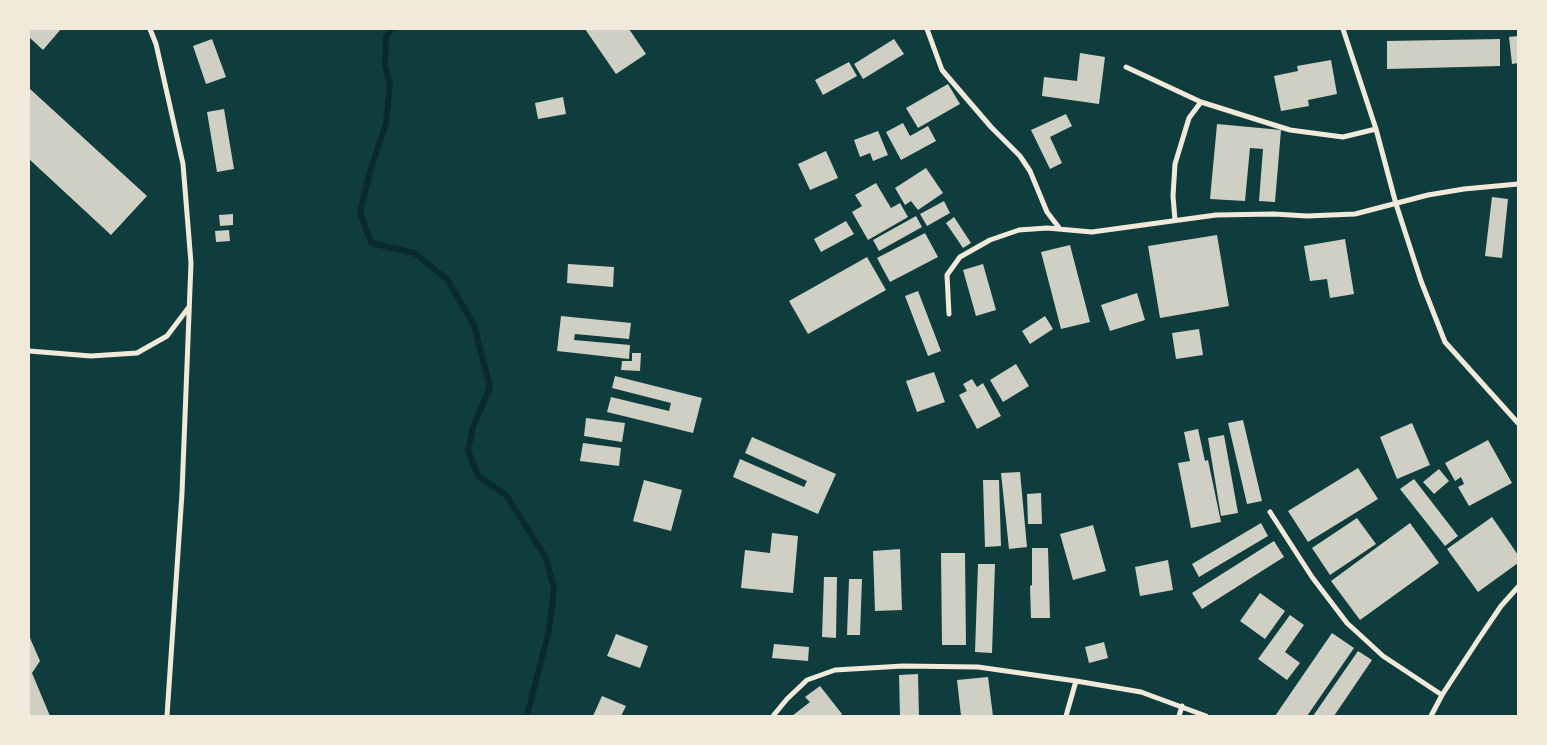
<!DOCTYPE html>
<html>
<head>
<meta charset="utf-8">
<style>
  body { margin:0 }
  #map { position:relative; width:1547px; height:745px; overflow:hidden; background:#0f3d3e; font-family:"Work Sans",sans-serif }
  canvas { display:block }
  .frame { position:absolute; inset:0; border:30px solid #f1e9da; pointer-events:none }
</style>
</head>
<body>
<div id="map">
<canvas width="1547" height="745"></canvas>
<div class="frame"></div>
</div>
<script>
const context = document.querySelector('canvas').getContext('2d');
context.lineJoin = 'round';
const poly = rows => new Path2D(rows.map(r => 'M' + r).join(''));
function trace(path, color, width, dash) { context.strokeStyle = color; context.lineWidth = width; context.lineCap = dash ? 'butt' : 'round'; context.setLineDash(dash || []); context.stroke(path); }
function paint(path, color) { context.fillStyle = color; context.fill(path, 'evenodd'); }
const stream = poly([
  [391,29,386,37,385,66,390,85,386,123,370,172,360,212,371,243,414,253,447,279,474,325,490,387,473,427,468,450,478,476,506,495,546,558,554,589,549,630,527,716]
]);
const building = poly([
  [29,29,61,29,43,50,29,37],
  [585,29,629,29,646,54,616,74],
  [1518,36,1518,63,1512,64,1509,37],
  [212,39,226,77,206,84,193,46],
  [894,39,904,54,863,79,854,64],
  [1500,39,1500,66,1387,69,1387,41],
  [1080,53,1105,57,1099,104,1042,96,1044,77,1077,81],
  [1331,60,1337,94,1308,100,1309,106,1281,111,1274,76,1298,71,1297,66],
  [849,62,857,76,823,95,815,80],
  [948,84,960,104,918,128,906,108],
  [29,88,147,196,111,235,29,159],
  [563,97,566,114,538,119,535,103],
  [224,109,234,169,217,172,207,112],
  [1066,114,1072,126,1050,137,1062,163,1050,169,1031,130],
  [903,123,910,136,928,126,936,141,901,160,886,132],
  [1217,124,1281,130,1275,202,1259,201,1263,149,1250,148,1245,201,1210,199],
  [878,131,888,155,873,161,870,153,860,157,854,140],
  [826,151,838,178,810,190,798,164],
  [926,168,943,193,918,210,911,201,905,205,895,188],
  [876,183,891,208,900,203,908,217,868,240,852,212,862,206,855,195],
  [1492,197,1508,199,1502,258,1485,256],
  [944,201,950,213,927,226,920,214],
  [233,214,233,225,220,226,219,215],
  [916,216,922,227,879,251,873,240],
  [954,217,971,243,963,248,946,223],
  [846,221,854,234,821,252,814,239],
  [229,230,230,241,216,242,215,231],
  [925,233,938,257,890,282,877,258],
  [1217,235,1229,306,1160,318,1148,246],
  [1345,239,1354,294,1330,298,1327,279,1310,281,1304,246],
  [1070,245,1090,322,1061,329,1041,252],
  [867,257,886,290,808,334,789,301],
  [568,264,614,267,613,287,567,283],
  [983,264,996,310,976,316,963,270],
  [918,291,941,351,928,356,905,296],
  [1137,293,1145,320,1110,331,1101,305],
  [561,316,631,323,629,339,575,334,574,340,630,345,629,359,557,351],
  [1045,316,1053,329,1030,344,1022,331],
  [1199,329,1203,355,1176,359,1172,333],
  [632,353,641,353,640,371,621,370,622,361,632,361],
  [1016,364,1029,386,1003,402,990,380],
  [934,372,945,402,917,412,906,381],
  [615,376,702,398,693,433,607,412,611,397,669,411,671,403,612,388],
  [972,379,977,387,983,383,1001,416,977,429,959,395,967,391,963,384],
  [586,418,625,423,622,442,584,436],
  [1243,420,1262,501,1247,504,1228,423],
  [1412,423,1430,465,1397,479,1380,437],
  [1198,429,1205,461,1208,460,1221,522,1191,528,1178,463,1190,461,1184,432],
  [1224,435,1238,513,1221,516,1208,438],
  [752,437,836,474,818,514,733,477,740,459,804,487,807,481,745,453],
  [1488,440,1512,483,1469,506,1458,487,1464,484,1461,477,1455,481,1445,463],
  [583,443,621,448,619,466,580,461],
  [1358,468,1378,499,1308,542,1288,511],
  [1439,469,1449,481,1434,494,1423,482],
  [1020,472,1027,547,1009,549,1001,473],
  [1414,479,1458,536,1445,546,1400,489],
  [644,480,682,490,671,531,633,521],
  [983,480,999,480,1001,546,985,547],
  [1041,493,1042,524,1028,524,1027,494],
  [1492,517,1518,555,1518,563,1478,592,1447,549],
  [1357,518,1376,544,1330,575,1312,548],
  [1261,523,1268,536,1199,577,1192,564],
  [1410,523,1439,563,1360,620,1331,581],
  [1093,525,1106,571,1073,580,1060,534],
  [772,533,798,536,793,593,741,588,745,550,770,553],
  [1274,541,1284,557,1202,609,1192,593],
  [1032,548,1048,548,1050,618,1031,618,1030,586,1032,585],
  [900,549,902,610,875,611,873,551],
  [941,553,965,553,966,645,942,645],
  [1168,560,1173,590,1140,596,1135,567],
  [978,564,995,564,992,653,975,652],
  [824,577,837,577,836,638,822,637],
  [849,579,862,579,860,635,847,635],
  [1260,593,1285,611,1265,639,1240,621],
  [1290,615,1304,625,1285,652,1300,663,1287,680,1258,659],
  [1332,633,1354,648,1307,716,1275,716],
  [616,634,648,646,640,668,607,656],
  [30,638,40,661,32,673,50,716,29,716,29,639],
  [1104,642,1108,658,1089,663,1085,647],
  [774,644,809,647,808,661,772,658],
  [1358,651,1372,660,1334,716,1313,716],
  [918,674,919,716,900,716,899,675],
  [988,677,993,716,961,716,957,680],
  [820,686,842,714,840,716,792,716,810,702,805,697],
  [602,696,626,706,621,716,593,716]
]);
const minor = poly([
  [150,29,156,44,183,164,191,263,182,493,167,716],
  [927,29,942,70,991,127,1020,156,1030,171,1047,212,1060,229],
  [1343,29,1376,129,1396,204,1421,281,1445,342,1518,423],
  [1126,67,1201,102,1290,130,1343,137,1376,129],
  [1175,220,1173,196,1175,164,1189,118,1201,102],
  [949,314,947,275,960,257,990,240,1019,230,1047,228,1092,232,1216,215,1274,214,1307,216,1355,214,1428,195,1464,189,1518,184],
  [29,351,91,356,137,353,167,336,189,307],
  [1270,512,1312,577,1347,623,1383,656,1442,695],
  [773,716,787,699,807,680,835,670,903,666,978,667,1076,681,1141,692,1206,716],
  [1066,716,1076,681],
  [1179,716,1182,706],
  [1431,716,1442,695,1478,640,1501,606,1518,587]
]);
trace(stream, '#0a2a2b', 6);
paint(building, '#cfcfc3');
trace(minor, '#f1e9da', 5);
</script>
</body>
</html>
